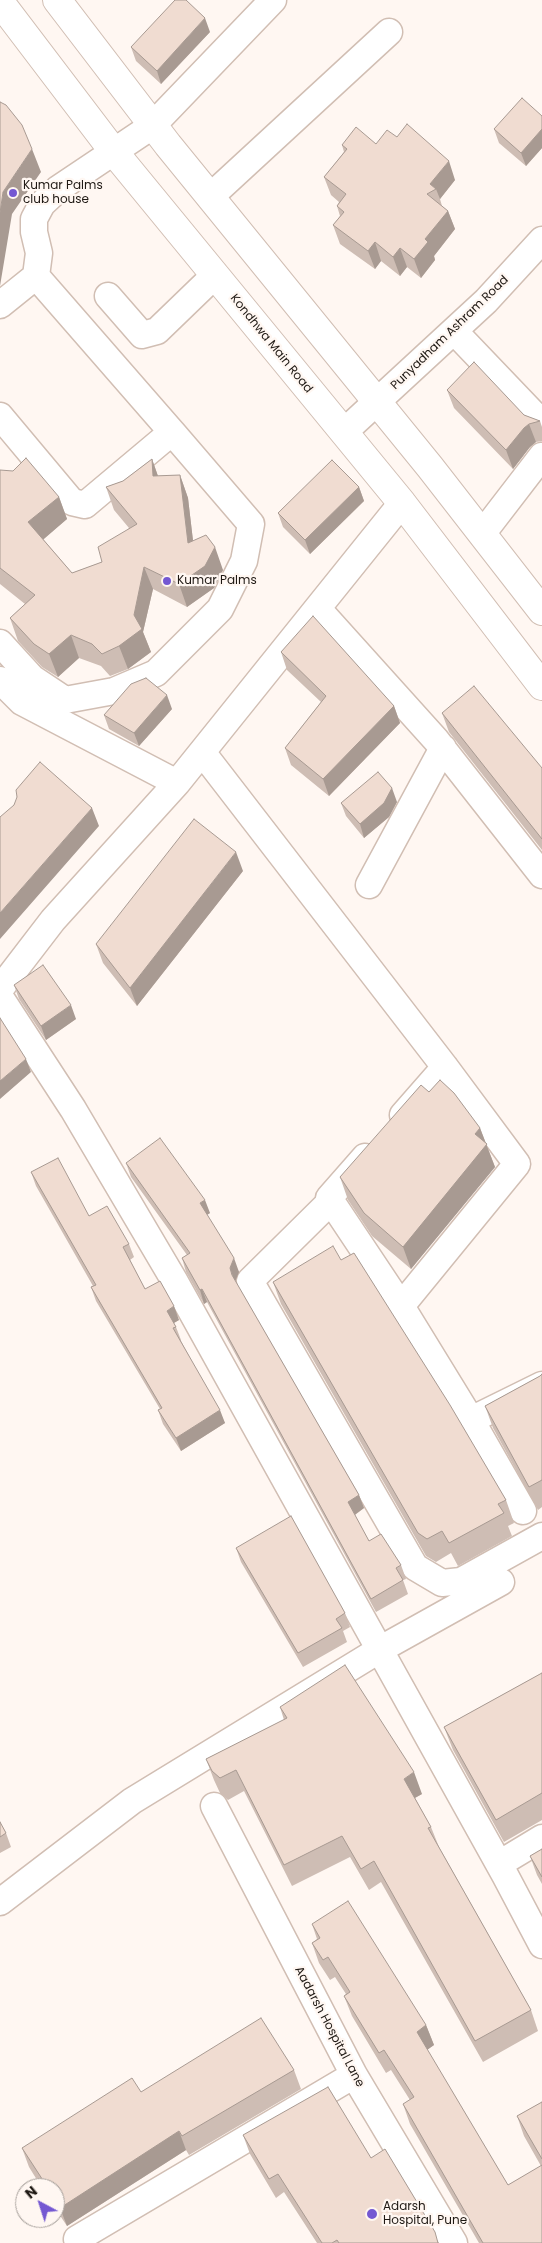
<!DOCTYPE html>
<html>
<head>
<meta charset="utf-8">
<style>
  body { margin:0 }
  #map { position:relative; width:542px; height:2243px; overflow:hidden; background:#fff7f2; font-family:Poppins,sans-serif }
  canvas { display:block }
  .north { position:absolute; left:15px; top:2178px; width:50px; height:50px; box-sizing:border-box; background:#fff7f2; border:1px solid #a59e99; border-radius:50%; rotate:320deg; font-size:14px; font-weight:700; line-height:20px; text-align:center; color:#1f1914 }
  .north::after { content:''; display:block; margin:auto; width:18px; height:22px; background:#7458d2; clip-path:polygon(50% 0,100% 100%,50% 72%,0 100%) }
</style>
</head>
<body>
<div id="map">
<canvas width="542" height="2243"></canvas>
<div class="north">N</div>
</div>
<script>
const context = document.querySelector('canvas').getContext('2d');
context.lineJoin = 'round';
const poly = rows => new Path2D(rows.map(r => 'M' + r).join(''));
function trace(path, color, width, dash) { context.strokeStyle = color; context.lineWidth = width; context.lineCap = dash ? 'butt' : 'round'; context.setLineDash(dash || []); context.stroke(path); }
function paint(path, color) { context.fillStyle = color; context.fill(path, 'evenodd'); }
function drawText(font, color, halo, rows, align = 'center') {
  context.font = font + ' Poppins,sans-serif'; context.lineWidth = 4.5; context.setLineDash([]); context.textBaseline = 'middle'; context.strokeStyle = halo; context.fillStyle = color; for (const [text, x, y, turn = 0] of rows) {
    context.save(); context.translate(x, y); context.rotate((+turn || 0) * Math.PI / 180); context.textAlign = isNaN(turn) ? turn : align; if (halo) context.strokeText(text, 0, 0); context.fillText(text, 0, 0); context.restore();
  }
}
const minor = poly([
  [210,197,389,32],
  [108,296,142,335,157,331,215,275],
  [0,305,36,276,39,253,34,232,34,219,42,204,58,189,152,126,273,0],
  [454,331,542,423],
  [0,416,72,502,85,505,172,432,36,276],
  [344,432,486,301,542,240],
  [482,534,542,456],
  [318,609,436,740,542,875],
  [0,643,32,678,65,700,114,691,156,673,220,609,244,561,251,524,172,432],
  [0,680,22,702,177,783],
  [202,752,445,1067,517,1164,401,1306,471,1420,542,1385],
  [369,885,443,748],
  [0,989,53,920,177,783,402,503],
  [0,997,73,1109,174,1280,505,1875,542,1945],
  [403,1115,445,1067],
  [365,1157,329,1198,401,1306],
  [331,1201,250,1281,415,1567,442,1583,461,1581,542,1536],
  [471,1420,523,1511],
  [214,1806,354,2075,454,2243],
  [499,1864,542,1838],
  [0,1902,132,1801,379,1650,501,1582],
  [77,2239,354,2075]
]);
const major = poly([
  [57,0,168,145,430,467,542,611],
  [0,2,114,152,402,503,542,686]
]);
const wall = poly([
  [210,32,161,84,136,61,131,47],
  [542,116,542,148,526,166,499,143,494,129],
  [397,137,455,180,440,199,442,206,448,211,455,229,434,256,435,260,421,278,407,267,400,276,381,261,375,269,340,244,333,225,340,216,337,206,339,202,331,195,324,177,344,152,342,145,376,144],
  [447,390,524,415,540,421,542,427,542,441,536,442,530,447,513,469,454,408],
  [152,459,158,476,180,475,188,498,193,541,223,570,214,588,187,607,153,589,143,632,151,652,128,669,110,676,101,666,79,658,58,677,42,667,18,641,10,618,25,604,0,584,0,470,59,497,67,519,43,539,72,573,102,562,129,528,114,510,106,487,123,481],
  [359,487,364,501,310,554,283,527,278,513],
  [281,652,394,706,400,723,329,796,291,765,285,748,321,702,287,670],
  [172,709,139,746,109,729,104,715],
  [442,713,542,768,542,850,449,732],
  [397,802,389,817,364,838,346,816,341,803],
  [243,871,137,1006,103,963,96,944],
  [14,985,76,1019,46,1040,19,999],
  [429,1092,480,1128,495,1167,411,1269,372,1236,348,1200,340,1177],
  [126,1163,210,1213,207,1215,239,1272,235,1281,359,1495,364,1508,355,1515,369,1541,401,1565,406,1579,403,1580,408,1594,376,1612,207,1302,204,1304,186,1272,182,1258,187,1255,131,1177],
  [31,1172,89,1216,129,1244,134,1257,130,1260,145,1289,179,1320,174,1323,176,1327,181,1340,181,1341,225,1423,181,1451,163,1424,158,1410,160,1409,96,1301,91,1287,93,1286,36,1186],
  [341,1260,506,1500,514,1523,508,1526,512,1536,458,1566,451,1553,436,1562,426,1556,281,1304,273,1282],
  [542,1374,542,1507,538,1510,493,1428,485,1406,540,1376],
  [236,1548,345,1613,350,1627,343,1631,347,1642,303,1667,241,1562],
  [542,1673,542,1820,504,1842,453,1750,444,1727],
  [280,1707,422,1794,415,1798,431,1827,439,1847,531,2010,538,2031,483,2062,381,1882,369,1890,350,1857,292,1886,244,1791,228,1800,220,1793,214,1780,206,1759,284,1720],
  [0,1822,6,1833,11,1847,0,1853],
  [542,1849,542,1884,537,1875,530,1856],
  [312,1924,426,2025,434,2045,427,2050,508,2185,541,2166,524,2136,517,2116,542,2102,542,2243,479,2243,410,2124,403,2104,410,2100,391,2070,386,2073,352,2016,344,1996,346,1994,335,1977,330,1980,319,1963,312,1943,317,1939],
  [294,2070,301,2089,189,2155,186,2150,67,2226,55,2208,55,2188,42,2188,29,2167,22,2148,141,2092],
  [243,2135,371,2158,439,2243,317,2243,284,2192,276,2198,250,2154]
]);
const shadedWall = poly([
  [205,18,210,32,161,84,157,71],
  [542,129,542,148,526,166,521,153],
  [32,149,41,172,12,214,0,286,0,213,3,192],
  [449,161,455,180,440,199,436,189,430,184],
  [448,211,455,229,434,256,435,260,421,278,414,259,425,239],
  [375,242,381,261,375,269,368,251],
  [400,248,407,267,400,276,393,257],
  [529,424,536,442,530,447,513,469,506,450,524,428],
  [152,459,160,482,153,476],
  [180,475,188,498,196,566,188,543],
  [359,487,364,501,310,554,305,540],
  [59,497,67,519,37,545,28,522],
  [215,547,223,570,214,588,187,607,179,584],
  [144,567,153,589,143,632,151,652,128,669,119,646,134,615],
  [71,635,79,658,58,677,49,654],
  [167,695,172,709,139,746,134,733],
  [394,706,400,723,329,796,323,779],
  [392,788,397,802,389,817,364,838,360,824],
  [92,808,99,826,0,939,0,913],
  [236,852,243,871,137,1006,130,988],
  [71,1005,76,1019,46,1040,41,1026],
  [26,1059,31,1072,0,1099,0,1081],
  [480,1128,495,1167,411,1269,403,1247,475,1134],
  [205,1200,210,1213,205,1216,200,1203],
  [234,1258,239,1272,235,1282,237,1288,230,1268],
  [202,1289,207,1302,204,1304,200,1290],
  [174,1306,179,1320,172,1324,167,1311],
  [220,1410,225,1423,181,1451,176,1438],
  [359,1495,364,1508,353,1516,348,1502],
  [414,1772,422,1794,411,1800,404,1779],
  [426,2025,434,2045,424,2052,417,2032],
  [179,2131,186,2150,67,2226,60,2208]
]);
const building = poly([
  [175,0,186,0,205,18,157,71,131,47,175,0],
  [522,98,542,116,542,129,521,153,494,129,522,98],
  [0,102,6,105,22,125,32,149,3,192,0,213,0,102],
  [407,124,449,161,430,184,436,189,427,194,448,211,425,239,428,242,414,259,400,248,393,257,375,242,368,251,333,225,344,212,337,206,346,194,324,177,347,149,342,145,356,127,376,144,387,130,397,137,407,124],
  [474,362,524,415,540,421,529,424,524,428,506,450,447,390,474,362],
  [26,458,59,497,28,522,72,573,102,562,98,547,137,524,106,487,123,481,152,459,153,476,180,475,188,543,206,535,215,547,205,566,179,584,144,567,134,615,142,629,119,646,102,654,92,644,71,635,49,654,34,644,10,618,35,595,0,568,0,470,13,471,26,458],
  [332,460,359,487,305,540,278,513,332,460],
  [313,616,394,706,323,779,285,748,326,696,281,652,313,616],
  [146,678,167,695,134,733,104,715,131,684,146,678],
  [474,686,542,768,542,839,442,713,474,686],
  [40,762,92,808,0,913,0,817,14,805,17,797,16,790,40,762],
  [378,772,392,788,384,803,360,824,341,803,378,772],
  [194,819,236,852,130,988,96,944,194,819],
  [43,965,71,1005,41,1026,14,985,43,965],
  [0,1018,26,1059,0,1081,0,1018],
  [440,1080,454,1093,480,1128,475,1134,487,1144,403,1247,364,1213,340,1177,421,1085,429,1092,440,1080],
  [160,1138,205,1200,200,1203,234,1258,230,1268,232,1275,359,1495,348,1502,369,1541,381,1534,401,1565,396,1568,403,1580,371,1599,202,1289,200,1290,182,1258,190,1253,126,1163,160,1138],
  [58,1158,89,1216,107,1206,129,1244,123,1247,145,1289,160,1281,174,1306,167,1311,176,1327,173,1328,220,1410,176,1438,158,1410,162,1408,91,1287,96,1285,31,1172,58,1158],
  [333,1246,341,1260,354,1253,450,1405,506,1500,498,1504,504,1513,449,1543,442,1531,427,1539,418,1533,273,1282,333,1246],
  [542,1374,542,1480,529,1487,485,1406,540,1376,542,1374],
  [291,1516,345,1613,336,1619,342,1628,298,1653,236,1548,291,1516],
  [345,1665,414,1772,404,1779,431,1827,428,1828,531,2010,475,2041,374,1861,361,1869,342,1836,284,1865,236,1770,220,1778,212,1771,206,1759,287,1718,280,1707,345,1665],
  [542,1673,542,1793,496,1820,444,1727,542,1673],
  [0,1822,6,1833,0,1837,0,1822],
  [542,1849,542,1877,530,1856,542,1849],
  [348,1901,426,2025,417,2032,508,2185,542,2165,542,2243,483,2243,403,2104,414,2097,384,2050,379,2053,344,1996,350,1992,328,1957,323,1960,312,1943,320,1938,312,1924,348,1901],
  [261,2018,294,2070,182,2136,179,2131,60,2208,55,2200,55,2188,48,2188,22,2148,132,2078,141,2092,261,2018],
  [328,2087,371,2158,385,2149,435,2232,438,2243,339,2243,337,2240,332,2243,322,2243,278,2174,269,2179,243,2135,328,2087],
  [542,2102,542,2159,517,2116,542,2102]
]);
const markers = [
  [13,193,5,"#7458d2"],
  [167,581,5,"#7458d2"],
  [372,2214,6,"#7458d2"]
];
const poiNames = [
  ["Kumar Palms",23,186],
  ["club house",23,200],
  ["Kumar Palms",177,581],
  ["Adarsh",383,2207],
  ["Hospital, Pune",383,2221]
];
const streetNames = [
  ["Punyadham Ashram Road",450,333,-44],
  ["Kondhwa Main Road",271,344,51],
  ["Aadarsh Hospital Lane",329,2027,62]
];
trace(minor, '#d1beb3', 29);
trace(major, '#d1beb3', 30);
trace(minor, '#fff', 26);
trace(major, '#fff', 28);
paint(wall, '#cebdb4');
paint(shadedWall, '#a89a92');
paint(building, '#f0dcd1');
trace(building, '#a89a92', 1);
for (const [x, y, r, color] of markers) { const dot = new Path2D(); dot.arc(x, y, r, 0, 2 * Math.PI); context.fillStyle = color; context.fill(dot); trace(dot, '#fff7f2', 2); }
drawText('12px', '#1f1914', '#fff7f2', poiNames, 'left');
drawText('12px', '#1f1914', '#fff7f2', streetNames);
</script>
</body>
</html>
